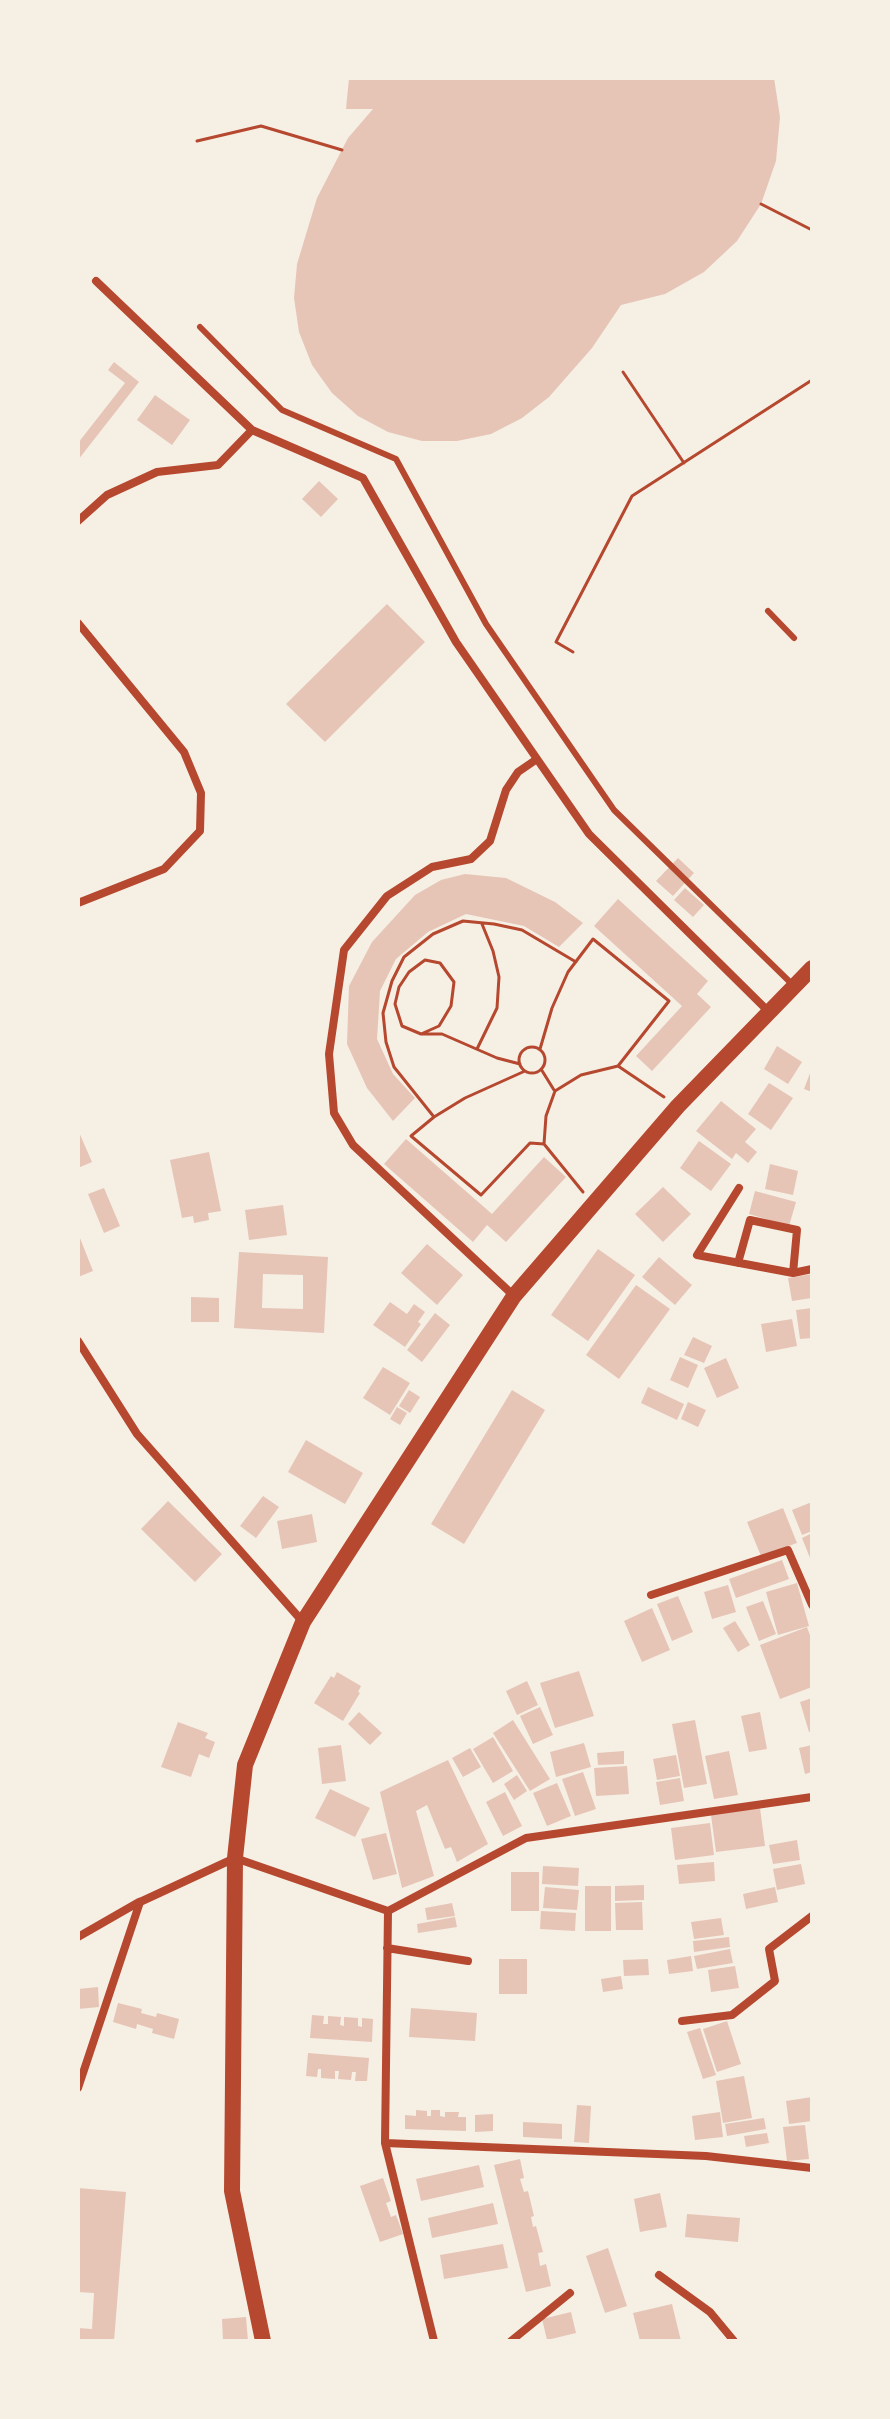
<!DOCTYPE html>
<html>
<head>
<meta charset="utf-8">
<style>
  body { margin:0 }
  #map { position:relative; width:890px; height:2419px; overflow:hidden; background:#f6efe4; font-family:"DejaVu Sans",sans-serif }
  canvas { display:block }
  .frame { position:absolute; inset:0; border:80px solid #f6efe4; pointer-events:none }
</style>
</head>
<body>
<div id="map">
<canvas width="890" height="2419"></canvas>
<div class="frame"></div>
</div>
<script>
const context = document.querySelector('canvas').getContext('2d');
context.lineJoin = 'round';
function paint(path, color) { context.fillStyle = color; context.fill(path, 'evenodd'); }
const poly = rows => new Path2D(rows.map(r => 'M' + r).join(''));
function trace(path, color, width, dash) { context.strokeStyle = color; context.lineWidth = width; context.lineCap = dash ? 'butt' : 'round'; context.setLineDash(dash || []); context.stroke(path); }
const building = poly([
  [349,78,774,78,780,117,776,161,761,204,737,241,704,272,665,294,621,305,592,348,549,397,522,418,491,434,457,441,422,441,388,432,358,416,332,393,312,365,299,332,294,298,297,264,317,198,348,138,373,109,346,109],
  [114,362,139,382,78,460,78,443,125,383,108,370],
  [155,395,190,420,172,445,137,420],
  [319,481,338,499,321,517,302,499],
  [387,604,425,642,325,742,286,704],
  [678,858,694,873,673,896,656,881],
  [465,874,506,878,555,902,583,923,559,947,524,926,466,914,428,932,396,959,380,991,377,1039,393,1074,415,1098,393,1121,367,1088,347,1044,349,986,372,942,415,895,441,880],
  [685,888,704,905,693,917,674,900],
  [618,899,708,981,697,994,711,1007,652,1071,636,1056,682,1006,594,926],
  [777,1046,802,1062,788,1084,764,1069],
  [812,1068,812,1092,804,1089],
  [769,1083,793,1098,771,1130,748,1114],
  [721,1101,756,1129,745,1142,757,1152,748,1163,736,1153,732,1159,696,1131],
  [78,1130,92,1162,78,1168],
  [406,1139,492,1214,544,1157,566,1177,506,1242,487,1225,473,1242,384,1164],
  [699,1141,731,1164,711,1191,680,1168],
  [209,1152,221,1211,208,1213,209,1220,194,1223,193,1216,182,1218,170,1160],
  [770,1164,798,1171,793,1195,765,1189],
  [663,1187,691,1214,663,1242,635,1214],
  [104,1188,120,1226,104,1233,88,1194],
  [755,1191,796,1202,789,1226,749,1214],
  [283,1205,287,1235,249,1240,245,1210],
  [78,1233,93,1271,78,1277],
  [427,1244,463,1275,437,1305,401,1273],
  [598,1249,635,1275,588,1341,551,1315],
  [239,1252,328,1257,324,1333,234,1328],
  [263,1274,303,1275,303,1309,262,1308],
  [659,1257,692,1285,675,1305,642,1277],
  [812,1274,812,1298,792,1301,788,1278],
  [636,1285,670,1309,619,1379,586,1355],
  [191,1297,219,1298,219,1322,191,1322],
  [390,1302,407,1314,414,1304,425,1312,418,1322,421,1324,405,1347,373,1325],
  [812,1308,812,1338,800,1339,796,1310],
  [435,1313,450,1325,422,1362,407,1350],
  [792,1319,797,1346,766,1352,761,1324],
  [693,1337,712,1346,704,1363,684,1355],
  [680,1357,698,1365,688,1388,670,1380],
  [726,1358,739,1388,717,1398,704,1368],
  [383,1367,410,1383,390,1415,363,1398],
  [648,1387,684,1404,677,1420,641,1403],
  [409,1390,420,1397,410,1413,399,1406],
  [512,1390,545,1410,464,1544,431,1524],
  [688,1402,706,1410,698,1427,681,1419],
  [397,1407,407,1413,400,1425,390,1419],
  [306,1440,363,1473,345,1504,288,1472],
  [263,1496,279,1507,256,1538,240,1526],
  [168,1501,222,1554,195,1582,141,1529],
  [812,1502,812,1531,802,1535,792,1510],
  [783,1508,797,1543,761,1556,747,1522],
  [312,1514,317,1542,282,1549,277,1521],
  [812,1533,812,1563,802,1538],
  [782,1560,789,1579,736,1598,729,1579],
  [797,1583,809,1626,778,1635,766,1592],
  [728,1585,736,1612,712,1619,704,1592],
  [678,1596,693,1632,672,1641,657,1604],
  [763,1601,776,1634,759,1641,746,1607],
  [652,1608,670,1650,642,1662,624,1621],
  [735,1621,750,1645,738,1652,723,1628],
  [807,1627,812,1641,812,1687,780,1699,760,1645],
  [579,1671,594,1716,555,1728,540,1683],
  [337,1672,361,1686,358,1692,360,1693,343,1721,314,1703,331,1676,334,1678],
  [527,1681,538,1705,517,1715,506,1691],
  [812,1698,812,1731,809,1732,800,1702],
  [540,1707,553,1735,533,1744,520,1716],
  [359,1712,382,1733,370,1745,348,1724],
  [760,1712,767,1749,749,1752,741,1716],
  [513,1720,550,1779,530,1791,493,1733],
  [695,1720,707,1784,684,1788,672,1724],
  [178,1722,208,1733,205,1738,215,1742,209,1758,199,1754,191,1777,161,1767],
  [493,1737,513,1771,493,1783,473,1749],
  [584,1743,591,1767,556,1777,550,1752],
  [341,1745,346,1781,322,1784,318,1748],
  [812,1745,812,1772,805,1774,799,1748],
  [470,1748,481,1767,463,1777,452,1758],
  [624,1751,624,1764,598,1765,597,1753],
  [729,1751,738,1795,714,1799,705,1756],
  [676,1755,680,1776,657,1780,653,1759],
  [448,1760,488,1844,457,1862,451,1847,445,1849,427,1805,416,1811,434,1876,402,1888,380,1792],
  [627,1766,629,1794,596,1796,594,1768],
  [583,1772,596,1809,575,1816,562,1779],
  [517,1775,527,1791,514,1800,504,1784],
  [680,1778,684,1801,660,1805,656,1782],
  [557,1783,571,1816,547,1826,533,1793],
  [330,1789,370,1808,355,1837,315,1818],
  [505,1792,522,1826,503,1836,486,1802],
  [760,1808,765,1846,716,1852,711,1815],
  [710,1823,714,1855,675,1860,671,1828],
  [386,1833,397,1874,373,1880,361,1839],
  [797,1840,800,1860,773,1864,769,1845],
  [714,1862,715,1881,679,1884,677,1865],
  [801,1864,805,1884,777,1890,773,1869],
  [543,1866,579,1868,578,1886,542,1884],
  [511,1872,539,1872,539,1911,511,1911],
  [644,1885,644,1900,615,1901,615,1886],
  [585,1886,611,1886,611,1931,585,1931],
  [545,1887,579,1890,577,1910,543,1908],
  [775,1887,778,1902,746,1909,743,1894],
  [642,1902,643,1930,616,1930,615,1903],
  [452,1903,455,1916,427,1920,425,1908],
  [541,1911,576,1913,575,1931,540,1929],
  [455,1917,457,1927,418,1933,417,1924],
  [721,1918,724,1935,694,1939,691,1922],
  [729,1937,730,1947,694,1952,693,1941],
  [730,1949,733,1963,697,1969,694,1956],
  [691,1956,693,1971,669,1974,667,1960],
  [499,1959,527,1959,527,1994,499,1994],
  [648,1959,649,1975,624,1976,623,1960],
  [735,1966,739,1988,711,1992,708,1970],
  [621,1976,623,1989,603,1992,601,1979],
  [98,1987,99,2007,78,2009,78,1989],
  [118,2003,142,2009,141,2013,156,2017,157,2013,179,2019,174,2039,152,2033,153,2029,137,2024,136,2029,113,2022],
  [411,2008,477,2013,475,2041,409,2037],
  [312,2015,324,2016,323,2024,328,2024,328,2016,341,2017,340,2025,344,2026,344,2017,358,2018,358,2026,362,2027,362,2018,373,2019,372,2042,310,2038],
  [727,2021,741,2064,717,2072,703,2029],
  [700,2028,716,2075,703,2079,687,2032],
  [308,2053,369,2058,367,2081,355,2081,356,2072,352,2072,351,2080,338,2079,339,2071,335,2071,335,2079,321,2078,321,2069,318,2069,317,2077,306,2076],
  [744,2076,752,2118,723,2123,716,2081],
  [812,2097,812,2121,789,2124,786,2101],
  [577,2105,591,2106,589,2143,574,2142],
  [416,2110,427,2111,427,2116,431,2116,431,2110,440,2110,440,2116,445,2117,445,2112,459,2112,458,2117,466,2117,466,2131,405,2129,405,2115,416,2116],
  [720,2112,723,2137,695,2140,692,2116],
  [493,2114,493,2131,475,2132,475,2115],
  [764,2118,766,2129,727,2136,725,2124],
  [523,2122,562,2124,562,2139,523,2137],
  [805,2125,809,2159,787,2161,783,2127],
  [767,2133,769,2143,746,2147,744,2136],
  [520,2159,524,2178,520,2179,524,2192,528,2191,534,2216,531,2217,533,2227,536,2226,543,2252,538,2253,540,2266,546,2264,551,2286,526,2292,494,2165],
  [479,2165,484,2187,421,2201,416,2179],
  [383,2178,391,2201,386,2203,391,2217,396,2215,403,2234,380,2242,360,2186],
  [78,2188,126,2192,114,2341,78,2341,78,2328,92,2329,94,2293,78,2292],
  [660,2193,667,2227,640,2232,634,2199],
  [493,2203,498,2224,432,2238,428,2218],
  [687,2214,740,2218,738,2242,685,2237],
  [503,2244,508,2268,444,2279,440,2255],
  [608,2248,627,2306,605,2313,586,2256],
  [672,2304,681,2341,640,2341,633,2313],
  [571,2312,576,2333,547,2340,542,2319],
  [246,2317,248,2341,223,2341,222,2319]
]);
const path = poly([
  [197,141,261,126,342,150],
  [761,204,812,230],
  [623,372,684,463],
  [573,652,556,642,632,496,812,380],
  [421,1034,439,1026,451,1006,454,982,440,963,425,960,409,972,399,987,395,1004,402,1026,421,1034,442,1034,497,1058,520,1064],
  '519 1060a13 13 0 1 1 26 0a13 13 0 1 1-26 0Z',
  [477,1049,497,1008,499,977,493,951,482,924],
  [540,1049,552,1008,568,972,593,939,669,1001,618,1066],
  [541,1069,554,1090],
  [525,1071,465,1098,434,1117,411,1136,481,1195,530,1143,544,1144],
  [434,1117,394,1067,386,1042,383,1013,392,981,404,957,433,934,463,921,494,924,522,930,576,962],
  [583,1192,544,1144,546,1116,555,1091,581,1075,618,1066,664,1097]
]);
const service = poly([
  [200,327,282,410,396,459,486,624,614,810,794,986],
  [768,611,794,638]
]);
const minor = poly([
  [96,281,252,430,363,478,456,642,589,834,769,1012],
  [78,521,107,495,157,472,218,465,252,430],
  [78,623,184,752,201,793,200,831,164,869,78,903],
  [739,1188,697,1255,793,1273,812,1269],
  [738,1263,750,1220,797,1230,793,1273],
  [514,1296,353,1145,334,1113,329,1054,344,950,387,896,432,867,471,859,490,841,506,790,518,772,537,759],
  [78,1341,137,1434,303,1622],
  [651,1595,788,1550,812,1605],
  [388,1911,526,1838,812,1797],
  [78,1937,139,1902],
  [387,1948,468,1961],
  [682,2021,732,2015,775,1981,769,1949,812,1916],
  [78,2088,140,1902,235,1858,388,1911,385,2143,434,2341],
  [385,2143,706,2156,812,2168],
  [659,2275,710,2312,734,2341],
  [511,2341,570,2293]
]);
const secondary = poly([
  [263,2341,232,2191,235,1858,245,1765,303,1622,514,1296,678,1106,812,968]
]);
paint(building, '#e6c5b7');
trace(path, '#b5482f', 3);
trace(service, '#b5482f', 6);
trace(minor, '#b5482f', 8);
trace(secondary, '#b5482f', 16);
</script>
</body>
</html>
